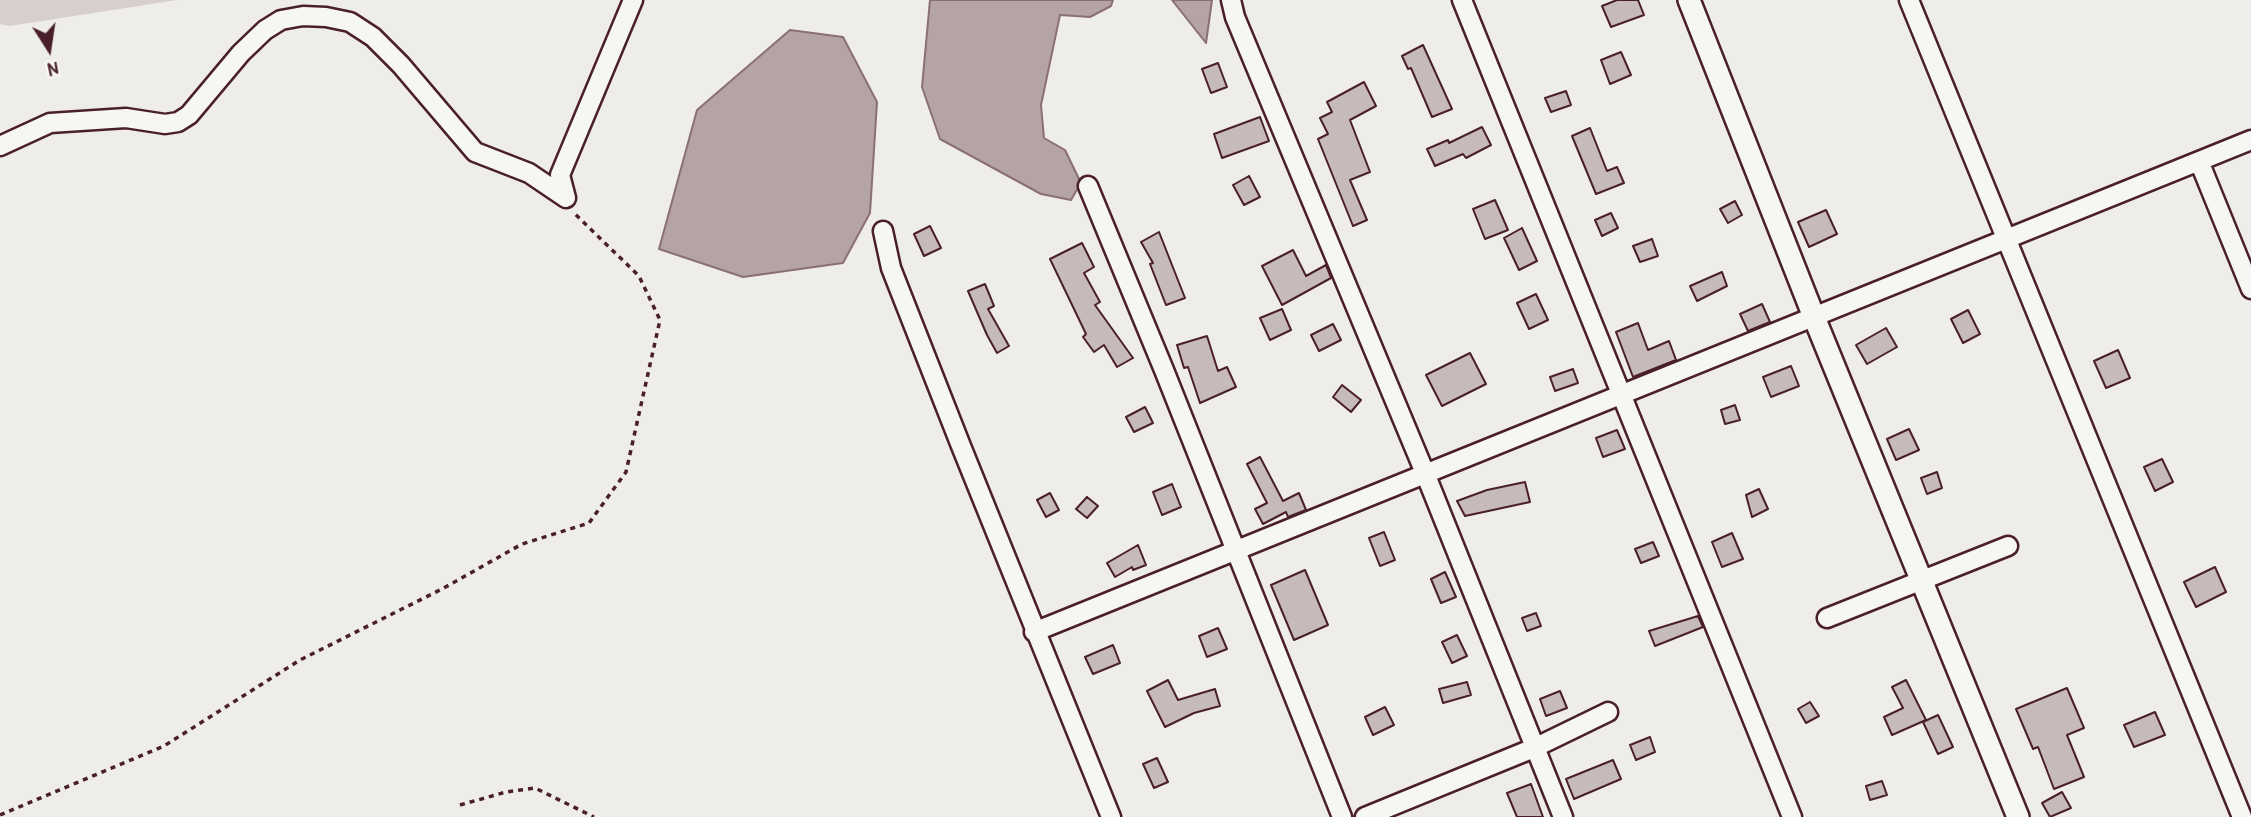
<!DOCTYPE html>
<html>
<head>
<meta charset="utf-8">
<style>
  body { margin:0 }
  #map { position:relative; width:2251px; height:817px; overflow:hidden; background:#efedea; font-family:"Patrick Hand",sans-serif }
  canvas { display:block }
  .north { position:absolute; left:14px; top:14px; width:70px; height:70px; -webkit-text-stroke:5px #f6f6f2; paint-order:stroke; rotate:168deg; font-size:19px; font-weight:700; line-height:28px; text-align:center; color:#4a1f2b }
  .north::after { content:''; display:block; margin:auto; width:24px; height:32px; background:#4a1f2b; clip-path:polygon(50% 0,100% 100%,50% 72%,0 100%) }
</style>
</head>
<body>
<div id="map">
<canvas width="2251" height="817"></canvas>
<div class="north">N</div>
</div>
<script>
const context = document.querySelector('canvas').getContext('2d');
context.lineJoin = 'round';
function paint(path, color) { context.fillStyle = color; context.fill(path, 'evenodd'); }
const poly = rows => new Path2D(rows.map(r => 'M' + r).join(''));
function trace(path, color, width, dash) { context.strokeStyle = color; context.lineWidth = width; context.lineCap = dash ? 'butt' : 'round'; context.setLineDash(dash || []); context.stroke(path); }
const green = poly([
  [0,0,177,0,10,26,0,24]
]);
const water = poly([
  [930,0,1113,0,1111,6,1090,17,1060,15,1041,105,1044,138,1065,150,1081,183,1071,200,1041,194,940,139,922,87,930,0],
  [1172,0,1212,0,1206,43,1172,0],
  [790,30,843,37,877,102,870,213,843,263,743,277,659,249,697,110,790,30]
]);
const building = poly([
  [1617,0,1638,0,1644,15,1611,27,1602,6,1617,0],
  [1423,45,1452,109,1432,117,1411,68,1408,69,1402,56,1423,45],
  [1621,52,1631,75,1610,84,1601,60,1621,52],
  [1218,63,1227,87,1211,93,1202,69,1218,63],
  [1364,82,1376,106,1350,120,1370,172,1350,180,1367,220,1353,226,1318,139,1328,134,1320,118,1332,112,1327,102,1364,82],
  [1566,91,1571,105,1551,112,1545,98,1566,91],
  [1260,117,1269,141,1222,158,1214,134,1260,117],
  [1482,127,1491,145,1466,158,1463,154,1435,166,1427,149,1448,140,1449,143,1482,127],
  [1590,128,1607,171,1617,167,1624,183,1596,194,1572,136,1590,128],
  [1249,176,1260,197,1244,205,1233,185,1249,176],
  [1495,200,1508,230,1485,239,1473,209,1495,200],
  [1735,201,1742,215,1728,223,1720,209,1735,201],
  [1826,210,1837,234,1809,247,1798,222,1826,210],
  [1611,213,1618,228,1602,236,1595,220,1611,213],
  [930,226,941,248,924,256,914,234,930,226],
  [1522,228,1537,261,1519,270,1504,238,1522,228],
  [1159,232,1185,298,1166,305,1150,264,1153,263,1141,242,1159,232],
  [1652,239,1658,256,1640,262,1633,246,1652,239],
  [1082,243,1094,267,1084,273,1100,302,1095,305,1133,358,1117,367,1104,345,1094,352,1083,337,1086,334,1050,259,1082,243],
  [1293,250,1306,276,1326,265,1331,278,1282,305,1262,266,1293,250],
  [1722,272,1727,286,1697,301,1690,286,1722,272],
  [985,284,994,306,988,309,1009,346,997,353,987,335,968,291,985,284],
  [1536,294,1548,320,1529,329,1517,303,1536,294],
  [1762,304,1770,322,1748,331,1740,314,1762,304],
  [1282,309,1291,330,1270,340,1260,318,1282,309],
  [1968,310,1980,334,1963,343,1951,319,1968,310],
  [1638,323,1648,350,1669,341,1676,360,1633,377,1616,332,1638,323],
  [1333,324,1341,340,1319,351,1311,335,1333,324],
  [1886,328,1897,347,1867,364,1856,345,1886,328],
  [1207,336,1218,371,1227,367,1236,387,1200,403,1188,367,1184,368,1177,345,1207,336],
  [2118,350,2130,378,2106,388,2094,361,2118,350],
  [1470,353,1486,384,1442,406,1426,375,1470,353],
  [1791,366,1799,386,1771,397,1763,377,1791,366],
  [1573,369,1578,383,1555,391,1550,377,1573,369],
  [1342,385,1361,400,1351,412,1333,397,1342,385],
  [1735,405,1740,420,1725,424,1721,410,1735,405],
  [1145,407,1153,423,1134,432,1126,417,1145,407],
  [1909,429,1919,450,1896,460,1887,439,1909,429],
  [1617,430,1625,449,1603,457,1596,438,1617,430],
  [1260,457,1283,501,1299,493,1306,510,1288,517,1286,512,1263,524,1255,509,1267,503,1247,464,1260,457],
  [2162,459,2173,482,2155,491,2144,467,2162,459],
  [1937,472,1942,488,1927,494,1921,478,1937,472],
  [1525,482,1530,502,1465,516,1457,501,1487,490,1525,482],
  [1172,484,1181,507,1162,515,1153,492,1172,484],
  [1759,489,1768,509,1752,517,1746,495,1759,489],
  [1050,493,1059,510,1046,517,1037,500,1050,493],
  [1087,497,1098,506,1087,518,1076,509,1087,497],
  [1384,532,1395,560,1380,566,1369,538,1384,532],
  [1732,533,1743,559,1722,567,1712,542,1732,533],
  [1653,542,1659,556,1641,563,1635,549,1653,542],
  [1138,545,1146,565,1133,570,1132,567,1115,577,1107,563,1138,545],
  [2215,567,2226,592,2196,607,2184,582,2215,567],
  [1305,570,1328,625,1294,640,1271,585,1305,570],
  [1445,572,1456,597,1441,603,1431,579,1445,572],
  [1536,613,1541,626,1527,631,1522,618,1536,613],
  [1698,616,1703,627,1655,646,1649,631,1698,616],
  [1218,628,1227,649,1207,657,1199,636,1218,628],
  [1457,635,1467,656,1452,663,1442,642,1457,635],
  [1113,645,1120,663,1093,674,1085,657,1113,645],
  [1168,680,1178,700,1215,689,1220,706,1194,713,1165,727,1147,691,1168,680],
  [1906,680,1926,720,1892,735,1884,717,1903,708,1892,687,1906,680],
  [1467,682,1471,695,1443,703,1439,689,1467,682],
  [2067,688,2084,728,2067,735,2084,777,2054,789,2038,747,2033,749,2016,709,2067,688],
  [1560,691,1567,708,1546,716,1540,699,1560,691],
  [1810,702,1819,716,1806,723,1798,709,1810,702],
  [1385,707,1394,725,1373,735,1365,717,1385,707],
  [2155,712,2165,735,2134,747,2124,725,2155,712],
  [1938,715,1953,747,1938,754,1923,722,1938,715],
  [1650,737,1655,752,1636,760,1630,745,1650,737],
  [1157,758,1168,782,1154,788,1143,764,1157,758],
  [1613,760,1621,779,1574,799,1566,779,1613,760],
  [1882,781,1887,795,1870,800,1866,786,1882,781],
  [1531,784,1543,817,1517,817,1507,793,1531,784],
  [2062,792,2071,808,2050,817,2042,803,2062,792]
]);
const path = poly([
  [460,805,506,792,535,788,594,817],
  [0,815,164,746,300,660,442,589,522,544,589,523,626,472,660,320,639,276,575,214]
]);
const minor = poly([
  [1231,0,1235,17,1425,473,1563,817],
  [1462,0,1792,817],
  [1909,0,2242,817],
  [0,146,50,123,126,118,165,124,178,122,189,115,241,53,265,30,281,20,303,16,326,17,350,22,373,37,401,65,475,152,529,173,566,198,560,175,633,0],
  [2199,161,2251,289],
  [1088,186,1164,370,1342,817],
  [883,231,891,268,961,446,1111,817],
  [1827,618,2008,546],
  [1034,632,2251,140],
  [1365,817,1534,748,1608,712]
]);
const tertiary = poly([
  [1689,0,1814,317,2018,817]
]);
paint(green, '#d7cfce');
paint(water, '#b4a4a5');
trace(water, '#8a6f74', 2);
paint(building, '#c6babb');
trace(building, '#4a1f2b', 2);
trace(minor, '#4a1f2b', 23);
trace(tertiary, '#4a1f2b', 26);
trace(path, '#4a1f2b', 3.5, [5, 5]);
trace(minor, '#f6f6f2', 18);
trace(tertiary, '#f6f6f2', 21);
</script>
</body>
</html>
